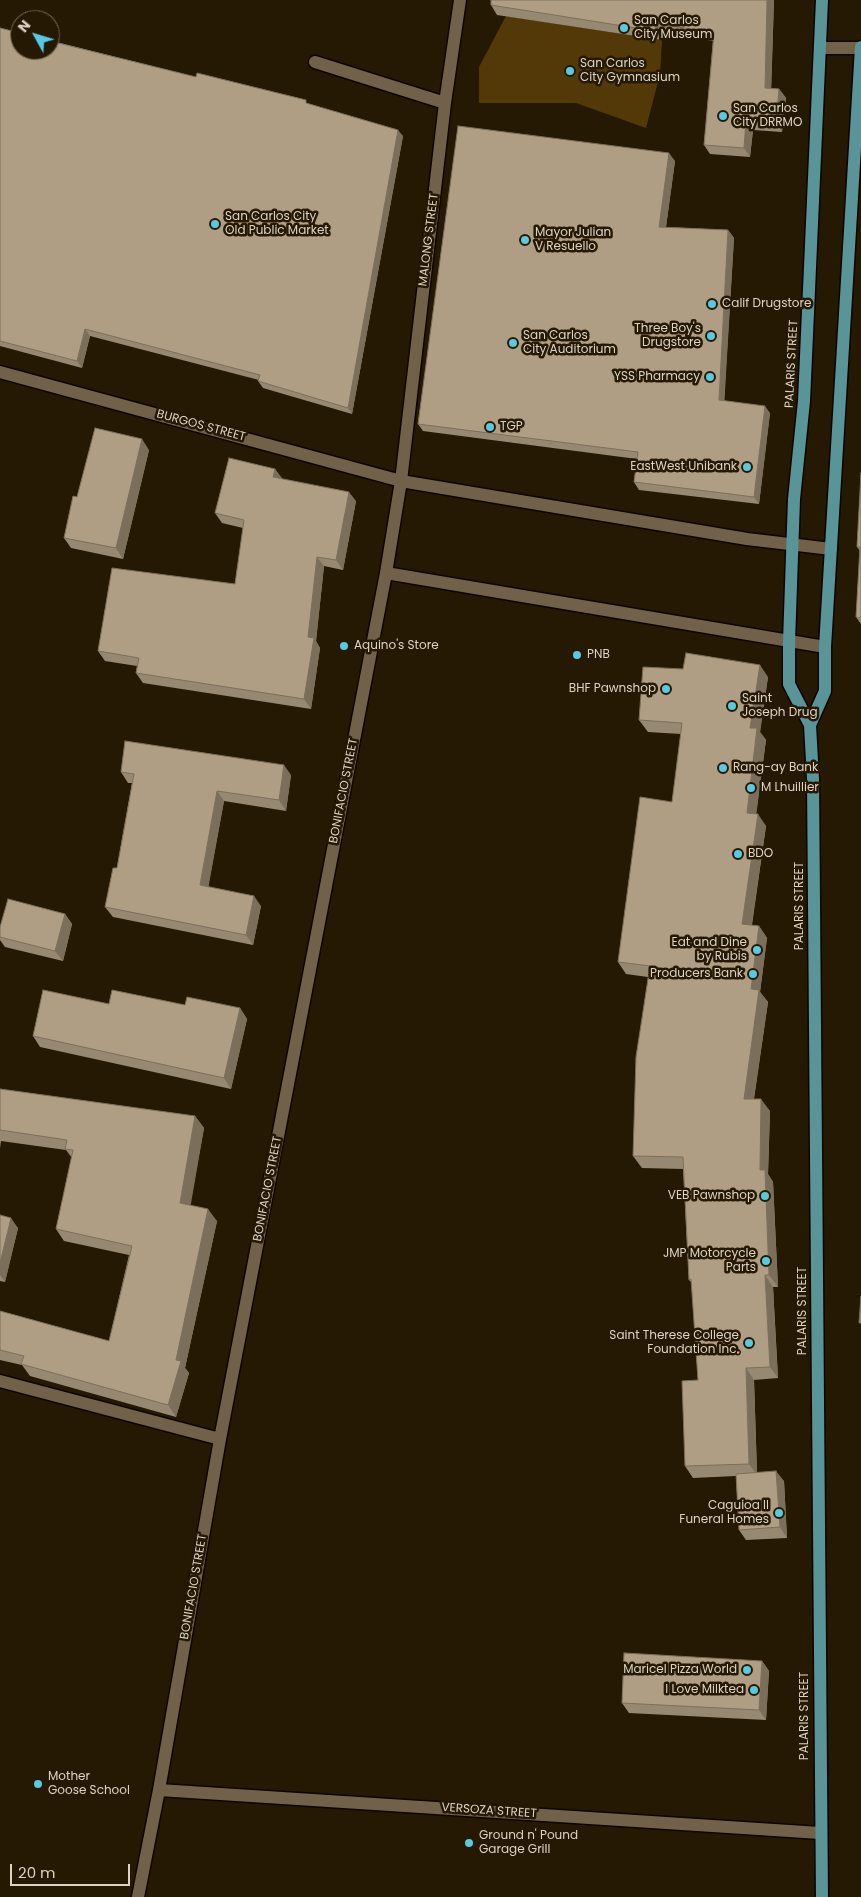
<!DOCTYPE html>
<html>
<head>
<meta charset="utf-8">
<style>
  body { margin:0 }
  #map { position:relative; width:861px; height:1897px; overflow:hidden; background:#261903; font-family:Poppins,sans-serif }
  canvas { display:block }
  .north { position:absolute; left:10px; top:10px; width:50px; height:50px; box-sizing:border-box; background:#261903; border:1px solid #6f6351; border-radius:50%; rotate:309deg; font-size:14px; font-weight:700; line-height:20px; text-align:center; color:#dcd3c5 }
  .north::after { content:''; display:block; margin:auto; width:18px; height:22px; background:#57c9e2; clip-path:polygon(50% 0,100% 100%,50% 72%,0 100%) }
  .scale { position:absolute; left:10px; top:1864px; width:120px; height:22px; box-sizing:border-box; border:2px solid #dcd3c5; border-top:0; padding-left:6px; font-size:15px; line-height:18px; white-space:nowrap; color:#dcd3c5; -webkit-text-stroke:4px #261903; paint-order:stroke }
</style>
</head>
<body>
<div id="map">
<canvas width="861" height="1897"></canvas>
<div class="north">N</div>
<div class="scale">20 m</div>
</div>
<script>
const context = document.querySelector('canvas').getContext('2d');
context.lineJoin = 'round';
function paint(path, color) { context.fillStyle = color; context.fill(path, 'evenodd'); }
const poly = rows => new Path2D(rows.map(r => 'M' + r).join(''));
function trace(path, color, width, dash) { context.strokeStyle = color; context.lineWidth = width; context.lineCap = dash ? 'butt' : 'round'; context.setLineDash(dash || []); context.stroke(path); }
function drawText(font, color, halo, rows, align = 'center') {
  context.font = font + ' Poppins,sans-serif'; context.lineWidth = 5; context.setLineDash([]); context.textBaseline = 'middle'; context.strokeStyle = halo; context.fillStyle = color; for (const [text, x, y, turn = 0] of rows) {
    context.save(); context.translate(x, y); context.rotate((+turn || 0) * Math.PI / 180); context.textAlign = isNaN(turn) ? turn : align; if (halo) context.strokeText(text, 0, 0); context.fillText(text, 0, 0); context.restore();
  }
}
const green = poly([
  [506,16,662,40,660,74,646,128,576,103,479,103,479,67]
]);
const minor = poly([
  [820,48,861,48],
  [315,62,445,103],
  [0,372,401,481,747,539,831,549],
  [386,573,825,647],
  [0,1381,220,1439],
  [159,1790,820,1833],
  [138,1897,159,1790,220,1439,386,573,401,481,445,103,460,0]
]);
const major = poly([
  [810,725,825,691,825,647,861,47],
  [822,1897,813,779,810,725,789,684,789,642,794,499,804,401,822,0]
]);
const wall = poly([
  [774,0,771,88,779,89,786,98,782,132,753,130,750,157,710,154,704,145,713,41,663,32,662,40,497,15,491,5],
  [0,28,196,77,309,104,403,136,352,414,263,388,258,381,259,380,90,336,82,368,0,346],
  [675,161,666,227,728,230,734,238,724,401,770,413,759,504,639,490,634,482,637,459,423,431,418,424],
  [149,450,123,559,71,548,64,538],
  [275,469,282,479,356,501,343,570,324,566,316,641,320,648,311,709,143,683,136,673,137,666,105,661,98,651,235,584,243,528,222,523,215,513],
  [861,473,861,624,856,617,860,551,857,547],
  [768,677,760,732,766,740,756,814,766,826,752,925,759,926,767,938,760,992,768,1002,754,1099,770,1111,768,1174,773,1182,778,1287,773,1287,778,1378,754,1380,757,1472,784,1481,787,1538,746,1540,739,1530,736,1476,693,1478,685,1466,698,1380,692,1283,689,1280,683,1169,642,1168,633,1156,648,977,626,974,618,962,672,802,681,734,648,732,639,720],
  [121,772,291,775,286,811,224,801,208,887,261,906,253,945,113,917,105,907,117,868,132,783,128,783],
  [65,914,72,924,63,961,5,947,0,940,0,927],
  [109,1004,185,1005,240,1008,247,1019,231,1089,40,1047,33,1036],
  [0,1089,195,1116,204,1128,190,1205,217,1221,185,1368,189,1373,176,1417,30,1376,22,1365,0,1360,0,1311,109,1341,129,1255,64,1241,56,1229,72,1158,66,1150,1,1141,0,1148],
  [0,1215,18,1228,5,1282,0,1281],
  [762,1661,769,1671,766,1720,629,1713,622,1703]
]);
const shadedWall = poly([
  [767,0,774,0,771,97,765,88],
  [656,23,663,32,662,40,655,31],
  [779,89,786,98,782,132,776,123],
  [746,121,753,130,750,157,744,148],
  [398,130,403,136,352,414,348,408],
  [669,153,675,161,665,234,659,227],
  [728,230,734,238,724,408,719,400],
  [85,329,90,336,82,368,77,361],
  [765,406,770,413,759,504,754,497],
  [142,439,149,450,123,559,116,548],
  [275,469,282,478,280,487,273,477],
  [349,492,356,501,343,570,336,560],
  [317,557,324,566,316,641,320,648,311,709,304,699,308,637],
  [760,665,768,677,760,732,766,740,755,824,747,813,750,728],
  [284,765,291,775,286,811,279,800],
  [217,791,224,801,207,895,200,885],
  [758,814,766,826,750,936,742,924],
  [254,896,261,906,253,945,246,935],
  [65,914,72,924,63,961,55,951],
  [759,926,767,938,760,992,768,1002,752,1111,744,1099,751,989],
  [240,1008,247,1019,231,1089,224,1078],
  [761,1099,770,1111,768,1174,773,1182,778,1287,769,1275,760,1170],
  [195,1116,204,1128,189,1215,180,1203],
  [208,1209,217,1221,185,1368,189,1373,176,1417,168,1405,176,1360],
  [11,1218,18,1228,5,1282,0,1275,0,1263],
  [765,1275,773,1287,778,1378,770,1367],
  [746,1368,754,1380,757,1475,749,1464],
  [776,1471,784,1481,787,1538,780,1527],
  [762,1661,769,1671,766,1720,759,1710]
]);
const building = poly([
  [491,0,767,0,765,88,779,89,776,123,746,121,744,148,704,145,714,33,656,23,655,31,491,5,491,0],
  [0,28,20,33,20,50,50,50,50,41,196,77,197,73,306,100,306,103,398,130,348,408,258,381,260,375,85,329,77,361,0,341,0,28],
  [458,126,669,153,659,227,728,230,719,400,765,406,754,497,634,482,638,452,418,424,458,126],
  [95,428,142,439,116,548,64,538,73,496,77,497,95,428],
  [229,458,275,469,273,477,349,492,336,560,317,557,308,637,314,638,304,699,136,673,139,658,98,651,112,568,235,584,244,520,215,513,229,458],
  [861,473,861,618,856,617,860,547,857,547,861,473],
  [686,653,760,665,750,728,757,728,747,813,758,814,742,924,759,926,751,989,759,990,744,1099,761,1099,760,1170,765,1170,769,1275,765,1275,770,1367,746,1368,749,1464,685,1466,682,1381,698,1380,691,1279,689,1280,683,1157,633,1156,636,1057,650,966,618,962,640,797,672,802,682,723,639,720,643,667,683,669,686,653],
  [125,741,284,765,279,800,217,791,200,885,254,896,246,935,105,907,113,868,117,868,134,774,121,772,125,741],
  [8,899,65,914,55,951,0,937,0,927,8,899],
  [43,990,109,1004,112,990,185,1005,187,997,240,1008,224,1078,33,1036,43,990],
  [0,1089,195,1116,180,1203,208,1209,176,1360,181,1361,168,1405,21,1364,24,1356,0,1350,0,1311,109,1341,132,1246,56,1229,73,1150,65,1149,67,1140,0,1130,0,1089],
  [0,1215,11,1218,0,1263,0,1215],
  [861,1296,861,1323,859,1323,861,1296],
  [776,1471,780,1527,739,1530,736,1474,776,1471],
  [624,1653,762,1661,759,1710,622,1703,624,1653]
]);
const markers = [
  [624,28,5,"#57c9e2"],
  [570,71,5,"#57c9e2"],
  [723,116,5,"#57c9e2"],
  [215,224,5,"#57c9e2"],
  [525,240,5,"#57c9e2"],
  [712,304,5,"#57c9e2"],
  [711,336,5,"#57c9e2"],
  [513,343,5,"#57c9e2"],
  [710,377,5,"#57c9e2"],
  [490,427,5,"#57c9e2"],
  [747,467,5,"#57c9e2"],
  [344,646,5,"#57c9e2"],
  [577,655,5,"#57c9e2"],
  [666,689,5,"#57c9e2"],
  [732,706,5,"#57c9e2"],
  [723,768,5,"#57c9e2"],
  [751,788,5,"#57c9e2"],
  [738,854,5,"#57c9e2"],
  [757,950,5,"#57c9e2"],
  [753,974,5,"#57c9e2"],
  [765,1196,5,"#57c9e2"],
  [766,1261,5,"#57c9e2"],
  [749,1343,5,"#57c9e2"],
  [779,1513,5,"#57c9e2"],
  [747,1670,5,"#57c9e2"],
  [754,1690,5,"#57c9e2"],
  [38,1784,5,"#57c9e2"],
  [469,1843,5,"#57c9e2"]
];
const poiNames = [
  ["San Carlos",634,21],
  ["City Museum",634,35],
  ["San Carlos",580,64],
  ["City Gymnasium",580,78],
  ["San Carlos",733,109],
  ["City DRRMO",733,123],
  ["San Carlos City",225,217],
  ["Old Public Market",225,231],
  ["Mayor Julian",535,233],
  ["V Resuello",535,247],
  ["Calif Drugstore",722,304],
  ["Three Boy's",701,329,"right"],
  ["Drugstore",701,343,"right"],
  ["San Carlos",523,336],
  ["City Auditorium",523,350],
  ["YSS Pharmacy",700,377,"right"],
  ["TGP",500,427],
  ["EastWest Unibank",737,467,"right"],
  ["Aquino's Store",354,646],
  ["PNB",587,655],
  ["BHF Pawnshop",656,689,"right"],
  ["Saint",742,699],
  ["Joseph Drug",742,713],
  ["Rang-ay Bank",733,768],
  ["M Lhuillier",761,788],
  ["BDO",748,854],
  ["Eat and Dine",747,943,"right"],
  ["by Rubis",747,957,"right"],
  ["Producers Bank",743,974,"right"],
  ["VEB Pawnshop",755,1196,"right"],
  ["JMP Motorcycle",756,1254,"right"],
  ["Parts",756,1268,"right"],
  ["Saint Therese College",739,1336,"right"],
  ["Foundation Inc.",739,1350,"right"],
  ["Caguioa II",769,1506,"right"],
  ["Funeral Homes",769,1520,"right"],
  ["Maricel Pizza World",737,1670,"right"],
  ["I Love Milktea",744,1690,"right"],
  ["Mother",48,1777],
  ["Goose School",48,1791],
  ["Ground n' Pound",479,1836],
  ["Garage Grill",479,1850]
];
const streetNames = [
  ["MALONG STREET",429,240,-83],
  ["PALARIS STREET",792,364,-87],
  ["BURGOS STREET",201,426,15],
  ["BONIFACIO STREET",344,791,-79],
  ["PALARIS STREET",800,906,-90],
  ["BONIFACIO STREET",268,1189,-79],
  ["PALARIS STREET",803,1311,-90],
  ["BONIFACIO STREET",194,1587,-80],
  ["PALARIS STREET",805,1716,-90],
  ["VERSOZA STREET",489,1811,4]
];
paint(green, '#533907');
trace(minor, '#0f0400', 15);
trace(major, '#0f0400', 15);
trace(minor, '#726149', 12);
trace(major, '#599499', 12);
paint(wall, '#978872');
paint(shadedWall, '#7b6f5c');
paint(building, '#b09e84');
trace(building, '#7b6f5c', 1);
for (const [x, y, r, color] of markers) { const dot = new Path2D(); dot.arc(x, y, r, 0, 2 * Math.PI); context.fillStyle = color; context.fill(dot); trace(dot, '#261903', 2); }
drawText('12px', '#dcd3c5', '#261903', poiNames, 'left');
drawText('12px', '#dcd3c5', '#261903', streetNames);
</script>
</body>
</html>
